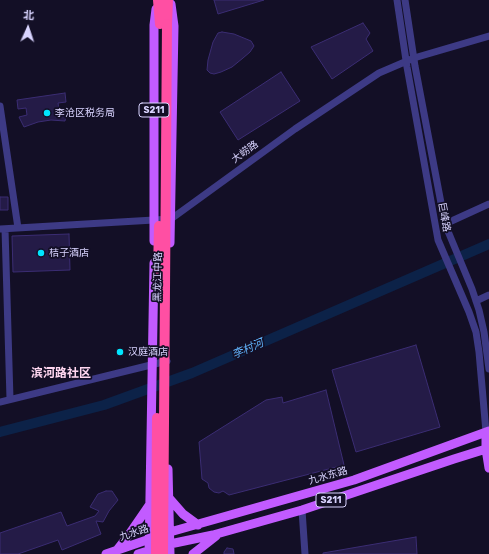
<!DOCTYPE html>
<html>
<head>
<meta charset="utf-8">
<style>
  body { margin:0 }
  #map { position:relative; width:489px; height:554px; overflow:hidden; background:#130f26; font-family:Rubik,"Noto Sans SC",sans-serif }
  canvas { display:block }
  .north { position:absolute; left:8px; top:8px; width:40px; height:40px; -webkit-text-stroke:3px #130f26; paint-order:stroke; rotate:3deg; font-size:11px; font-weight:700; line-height:16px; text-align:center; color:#d9d4ff }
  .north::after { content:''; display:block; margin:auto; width:14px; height:18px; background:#d9d4ff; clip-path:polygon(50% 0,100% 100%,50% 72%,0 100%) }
</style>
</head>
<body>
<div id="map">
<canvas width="489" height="554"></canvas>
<div class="north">北</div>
</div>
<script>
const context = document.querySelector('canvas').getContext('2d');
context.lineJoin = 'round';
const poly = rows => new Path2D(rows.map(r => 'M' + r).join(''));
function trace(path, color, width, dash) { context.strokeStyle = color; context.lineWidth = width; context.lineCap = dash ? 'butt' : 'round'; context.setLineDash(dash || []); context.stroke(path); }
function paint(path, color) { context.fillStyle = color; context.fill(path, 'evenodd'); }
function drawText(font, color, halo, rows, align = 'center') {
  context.font = font + ' Rubik,"Noto Sans SC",sans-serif'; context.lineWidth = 3.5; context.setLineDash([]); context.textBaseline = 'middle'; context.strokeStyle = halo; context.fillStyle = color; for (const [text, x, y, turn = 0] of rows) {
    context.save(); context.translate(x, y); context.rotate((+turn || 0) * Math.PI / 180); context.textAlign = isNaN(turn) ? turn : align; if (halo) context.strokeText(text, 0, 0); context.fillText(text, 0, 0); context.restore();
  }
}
const river = poly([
  [0,432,104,405,192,373,489,244]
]);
const building = poly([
  [214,0,264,0,218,14,214,0],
  [363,23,370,33,366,39,373,51,332,79,311,47,363,23],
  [222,32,234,34,251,41,254,46,250,52,243,58,232,67,221,72,214,74,210,73,207,70,208,60,213,42,218,33,222,32],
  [281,72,300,101,238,140,220,112,281,72],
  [65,93,66,102,58,103,59,110,67,110,65,121,51,120,38,122,24,127,19,117,27,115,26,108,18,109,17,100,65,93],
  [0,197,8,197,8,210,0,210,0,197],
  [69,234,70,270,13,272,12,236,69,234],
  [416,345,440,427,356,452,332,370,416,345],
  [326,390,344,465,229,495,223,491,219,493,214,492,209,488,208,483,202,479,199,442,266,400,282,397,283,403,326,390],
  [106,491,112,491,118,500,109,511,103,522,96,521,101,534,62,550,58,540,18,554,0,554,0,533,61,512,67,526,95,516,99,511,90,507,98,494,106,491],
  [416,537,417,554,323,554,323,553,416,537],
  [227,548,233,549,234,554,224,554,224,552,227,548]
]);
const minor = poly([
  [397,0,407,67,438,240,469,312,476,332,479,352,486,432],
  [405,0,415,66,445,224,472,289,479,310,484,332,489,369],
  [0,106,18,228],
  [445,224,489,204],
  [0,229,171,219,295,129,379,73,414,58,489,36],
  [5,229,10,399],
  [476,301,489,295],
  [0,402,167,361],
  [302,510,305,554]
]);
const major = poly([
  [154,241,154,25,156,9],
  [170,243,174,26,171,4],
  [486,432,486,449,489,468],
  [168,469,170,554],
  [169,498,183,514,198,525],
  [117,550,128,536,150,504],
  [106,554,170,532,354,480,489,431],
  [138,554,170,544,213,535,302,510,454,459,489,448],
  [149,554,154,263],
  [193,554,216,536]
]);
const highway = poly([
  [158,0,160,24],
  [167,24,168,0]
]);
const highwayBridge = poly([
  [158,272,159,226],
  [156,554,157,418],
  [163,554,167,24]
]);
const markers = [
  [47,113,4,"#00e5ff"],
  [41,253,4,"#00e5ff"],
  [120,352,4,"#00e5ff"]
];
const shields = [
  [154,110,30],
  [331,500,30]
];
const shieldNames = [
  ["S211",154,110],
  ["S211",331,500]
];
const poiNames = [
  ["李沧区税务局",55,113],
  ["桔子酒店",49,253],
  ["汉庭酒店",128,352]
];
const streetNames = [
  ["大崂路",245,152,-36],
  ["巨峰路",444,217,80],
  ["黑龙江中路",158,277,-89],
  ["九水东路",328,476,-16],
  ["九水路",134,533,-18]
];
const waterNames = [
  ["李村河",248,349,-24]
];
const quarterNames = [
  ["滨河路社区",61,374]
];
trace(river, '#0c2248', 10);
paint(building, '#241b47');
trace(building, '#3b2d73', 1);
trace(minor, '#3d3a85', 7);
trace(major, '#c25bff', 9);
trace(highway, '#ff4fa3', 10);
trace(highwayBridge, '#ff4fa3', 10);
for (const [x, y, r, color] of markers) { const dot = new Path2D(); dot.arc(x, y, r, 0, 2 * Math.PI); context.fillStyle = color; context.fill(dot); trace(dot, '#130f26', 1.5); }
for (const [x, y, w] of shields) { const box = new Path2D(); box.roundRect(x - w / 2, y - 7, w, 14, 3); context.fillStyle = '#130f26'; context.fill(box); trace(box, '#d9d4ff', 1); }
drawText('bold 9px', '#d9d4ff', null, shieldNames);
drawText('10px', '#d9d4ff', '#130f26', poiNames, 'left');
drawText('10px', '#d9d4ff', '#130f26', streetNames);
drawText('italic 11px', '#62b6ff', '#130f26', waterNames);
drawText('bold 12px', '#ffd6f0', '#130f26', quarterNames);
</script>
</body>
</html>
